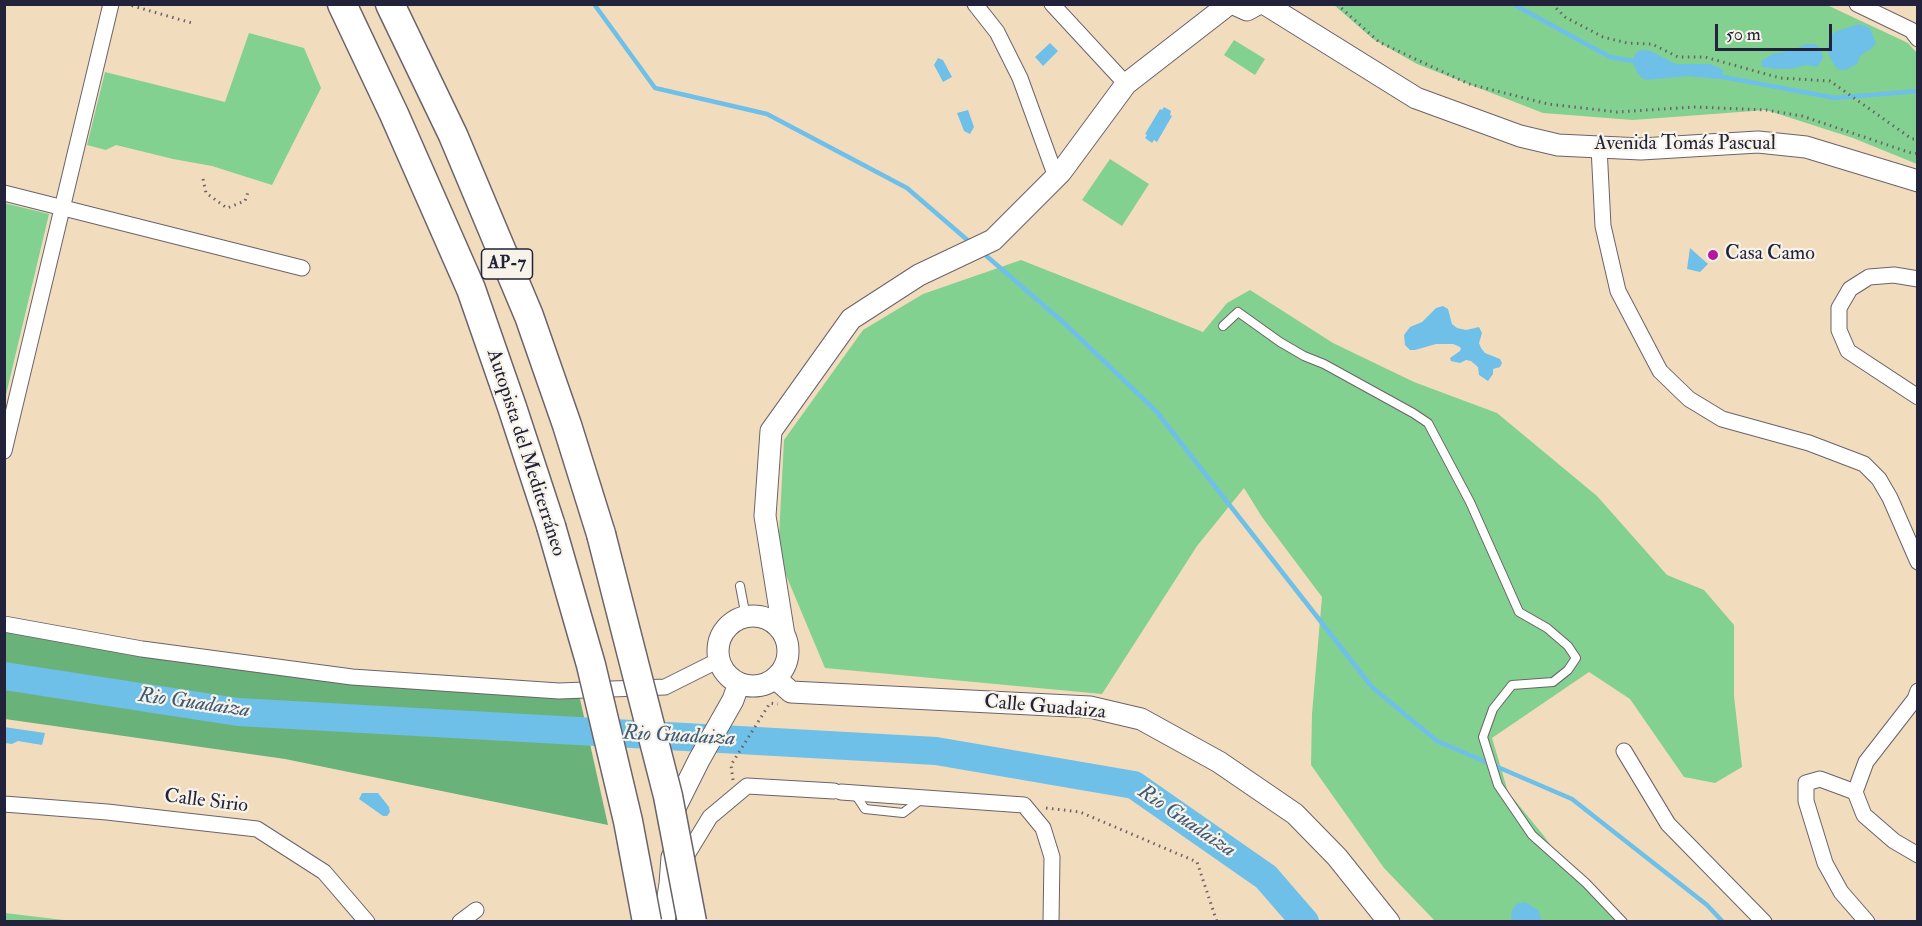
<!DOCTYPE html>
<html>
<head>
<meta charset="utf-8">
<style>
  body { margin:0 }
  #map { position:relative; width:1922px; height:926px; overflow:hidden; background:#f2dcbe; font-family:"IM FELL Double Pica",serif }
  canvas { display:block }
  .frame { position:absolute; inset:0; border:6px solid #22223b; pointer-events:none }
  .scale { position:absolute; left:1715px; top:24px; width:117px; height:27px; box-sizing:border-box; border:3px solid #22223b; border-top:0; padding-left:8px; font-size:18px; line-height:21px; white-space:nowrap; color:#22223b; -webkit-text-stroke:4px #f7f3e8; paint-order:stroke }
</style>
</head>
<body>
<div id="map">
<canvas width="1922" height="926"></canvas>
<div class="frame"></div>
<div class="scale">50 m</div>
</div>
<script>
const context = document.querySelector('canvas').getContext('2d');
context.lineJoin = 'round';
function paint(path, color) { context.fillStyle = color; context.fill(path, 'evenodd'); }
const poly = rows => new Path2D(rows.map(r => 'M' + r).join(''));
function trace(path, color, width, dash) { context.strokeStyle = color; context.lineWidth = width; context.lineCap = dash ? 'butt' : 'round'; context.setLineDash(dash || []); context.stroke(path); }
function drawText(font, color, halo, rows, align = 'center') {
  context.font = font + ' "IM FELL Double Pica",serif'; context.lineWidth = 4.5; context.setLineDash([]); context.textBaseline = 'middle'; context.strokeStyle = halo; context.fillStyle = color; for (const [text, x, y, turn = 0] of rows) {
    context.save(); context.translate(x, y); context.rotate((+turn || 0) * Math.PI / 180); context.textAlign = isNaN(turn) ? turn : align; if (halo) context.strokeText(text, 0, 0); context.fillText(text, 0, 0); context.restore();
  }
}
const green = poly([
  [1334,5,1827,5,1908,43,1917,53,1917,164,1853,138,1766,110,1633,120,1543,113,1417,64,1373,39],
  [249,33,304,48,321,88,272,185,212,166,173,159,116,145,106,150,87,145,105,72,225,102],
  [1234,40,1265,59,1255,75,1224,55],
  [1110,159,1149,184,1122,226,1082,200],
  [4,203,49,214,5,399,4,399],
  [1021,260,1203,332,1227,303,1250,290,1333,343,1414,382,1497,413,1597,496,1667,575,1704,590,1734,625,1734,696,1742,767,1715,783,1684,777,1630,699,1589,672,1492,738,1508,792,1544,836,1570,873,1624,921,1435,921,1384,868,1311,765,1312,714,1322,597,1262,517,1244,488,1197,546,1102,694,825,668,778,556,784,440,863,330,923,294],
  [5,913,72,921,5,921]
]);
const forest = poly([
  [5,624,352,677,578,690,608,825,285,759,5,719]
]);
const water = poly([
  [1859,24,1870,28,1876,43,1872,48,1860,56,1857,64,1846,70,1837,69,1830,58,1827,50,1829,41,1834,32],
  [1050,43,1058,51,1043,66,1035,57],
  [1806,44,1815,44,1821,49,1823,58,1817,67,1806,65,1791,69,1777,69,1762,67,1761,61,1772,54,1793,50],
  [1643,50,1651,51,1676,64,1710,64,1723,70,1723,74,1721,78,1716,79,1688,76,1647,80,1642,78,1637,72,1633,63,1634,56,1638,51],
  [938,58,943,60,952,77,943,82,934,65],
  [1164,107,1171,111,1170,115,1172,116,1157,142,1154,140,1152,143,1145,138,1147,135,1145,134,1160,109,1162,110],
  [968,110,974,127,970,134,964,131,957,113],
  [1690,248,1708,264,1700,272,1687,269],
  [1443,306,1448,309,1452,324,1457,328,1466,330,1479,327,1482,333,1479,343,1481,348,1485,353,1500,359,1502,363,1500,367,1493,369,1493,374,1488,381,1479,375,1478,367,1471,361,1466,360,1460,363,1451,361,1450,358,1460,351,1461,348,1458,346,1453,344,1436,344,1415,350,1410,350,1405,345,1404,335,1410,327,1422,322,1436,308],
  [4,727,45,733,42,745,18,741,12,744,5,743],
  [362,793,378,793,389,807,390,812,387,816,383,816,359,799],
  [1525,902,1538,910,1542,921,1512,921,1511,913,1516,904]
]);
const stream = poly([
  [594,4,655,88,767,114,907,188,972,244],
  [1513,4,1610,57,1639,62],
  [1718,76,1835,98,1918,91],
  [983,253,1063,322,1156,411,1372,687,1437,741,1572,799,1707,905,1723,922]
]);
const river = poly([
  [4,676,238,712,936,751,1134,785,1266,877,1305,922]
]);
const path = poly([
  [126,4,192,23],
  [1337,4,1379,42,1469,84,1548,104,1617,112,1694,107,1766,110,1802,116,1914,154,1918,153],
  [1552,4,1565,17,1603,37,1627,43,1652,44,1678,57,1705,57,1780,78,1830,81,1912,139,1918,139],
  [203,179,206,193,227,208,245,201,249,189],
  [733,780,731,765,770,703,778,704],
  [1046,808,1080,812,1197,862,1217,922]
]);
const lane = poly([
  [1223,326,1238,312,1280,342,1304,356,1324,364,1413,413,1428,423,1470,502,1519,612,1547,628,1568,646,1576,658,1568,670,1553,682,1512,685,1493,709,1483,737,1498,785,1532,835,1586,883,1623,922],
  [740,586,746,617],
  [855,794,865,809,903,813,920,800]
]);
const street = poly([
  [975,4,997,32,1020,78,1056,177],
  [1052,4,1126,84],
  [1857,4,1911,30,1918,39],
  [1599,147,1603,226,1618,291,1660,371,1689,399,1722,419,1809,443,1864,464,1879,479,1890,498,1918,562],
  [4,193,302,268],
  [1918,279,1894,275,1869,277,1850,289,1839,308,1839,330,1848,351,1918,397],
  [4,451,111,4],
  [4,624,142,649,352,677,559,691,665,687,719,660],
  [1918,691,1915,699,1866,762,1855,792,1864,815,1894,841,1918,855],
  [1624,751,1668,824,1764,922],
  [841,792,1024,805,1043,828,1052,857,1051,922],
  [1855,792,1820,779,1806,783,1806,801,1825,863,1841,892,1867,922],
  [4,804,107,812,257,829,324,872,367,922],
  [682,863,710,817,747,786,834,791],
  [460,922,476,910]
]);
const secondary = poly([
  [1234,4,1247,10,1258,4],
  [1265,4,1416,98,1520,136,1558,145,1641,149,1758,142,1806,147,1918,181],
  '718 651a35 35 0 1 1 70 0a35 35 0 1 1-70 0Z',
  [784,635,765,516,771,431,851,319,919,275,993,240,1061,172,1126,84,1229,4],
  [775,678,791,692,1090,707,1141,719,1219,762,1295,814,1337,857,1389,922],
  [674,820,674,810,699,760,733,700,739,683],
  [664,922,670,884,672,857]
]);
const highway = poly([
  [342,4,394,114,471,289,512,407,551,526],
  [390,4,453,135,529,316,567,425,601,534]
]);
const highwayBridge = poly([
  [551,526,591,665,628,821,647,922],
  [601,534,668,796,692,922]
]);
const markers = [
  [1713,255,6,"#b5179e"]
];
const shields = [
  [507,264,51]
];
const shieldNames = [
  ["AP-7",507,264]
];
const streetNames = [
  ["Avenida Tomás Pascual",1685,145],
  ["Autopista del Mediterráneo",525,453,72],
  ["Calle Guadaiza",1045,708,5],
  ["Calle Sirio",206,802,7]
];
const poiNames = [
  ["Casa Camo",1725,255]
];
const waterNames = [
  ["Rio Guadaiza",194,704,8],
  ["Rio Guadaiza",679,737,3],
  ["Rio Guadaiza",1186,822,34]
];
paint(green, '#82d190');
paint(forest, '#69b37a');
paint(water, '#6ec0e9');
trace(stream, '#6ec0e9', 4.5);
trace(river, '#6ec0e9', 28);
trace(lane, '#6b6369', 10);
trace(street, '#6b6369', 17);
trace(secondary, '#6b6369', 23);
trace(highway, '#6b6369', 31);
trace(path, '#6b6369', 3, [1.5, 4.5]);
trace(lane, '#fff', 8);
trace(street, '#fff', 15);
trace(secondary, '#fff', 21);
trace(highway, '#fff', 28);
trace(highwayBridge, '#6b6369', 31, []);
trace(highwayBridge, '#fff', 28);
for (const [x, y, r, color] of markers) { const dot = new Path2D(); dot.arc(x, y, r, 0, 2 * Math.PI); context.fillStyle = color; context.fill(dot); trace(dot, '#f7f3e8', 2); }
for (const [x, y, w] of shields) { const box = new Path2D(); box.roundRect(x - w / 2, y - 15, w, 30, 4.5); context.fillStyle = '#f7f3e8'; context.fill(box); trace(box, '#22223b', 1.5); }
drawText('bold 18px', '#22223b', null, shieldNames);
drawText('20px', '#22223b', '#f7f3e8', streetNames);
drawText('20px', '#22223b', '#f7f3e8', poiNames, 'left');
drawText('italic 21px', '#3d5978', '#f7f3e8', waterNames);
</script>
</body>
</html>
